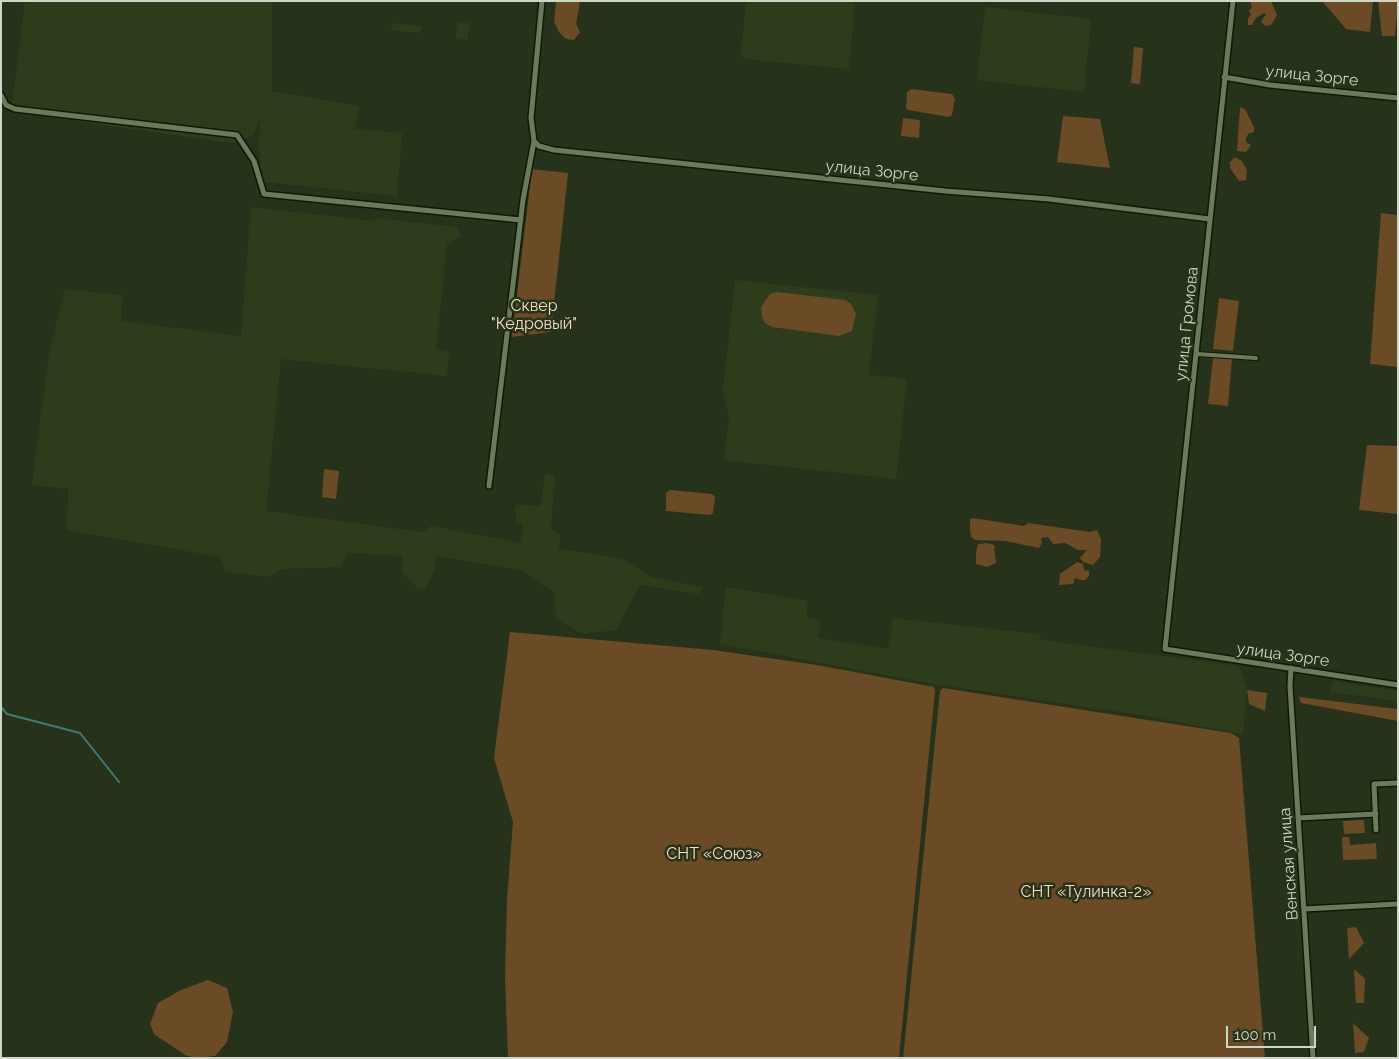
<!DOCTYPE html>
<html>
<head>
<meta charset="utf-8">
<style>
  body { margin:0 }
  #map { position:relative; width:1399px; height:1059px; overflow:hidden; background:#263219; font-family:Raleway,sans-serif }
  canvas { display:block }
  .frame { position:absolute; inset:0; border:2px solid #ced7c7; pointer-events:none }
  .scale { position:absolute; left:1226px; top:1026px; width:90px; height:22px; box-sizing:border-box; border:2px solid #ced7c7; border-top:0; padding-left:6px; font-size:15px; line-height:18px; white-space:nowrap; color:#ced7c7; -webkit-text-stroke:4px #263219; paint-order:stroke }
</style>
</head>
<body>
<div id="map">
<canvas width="1399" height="1059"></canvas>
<div class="frame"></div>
<div class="scale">100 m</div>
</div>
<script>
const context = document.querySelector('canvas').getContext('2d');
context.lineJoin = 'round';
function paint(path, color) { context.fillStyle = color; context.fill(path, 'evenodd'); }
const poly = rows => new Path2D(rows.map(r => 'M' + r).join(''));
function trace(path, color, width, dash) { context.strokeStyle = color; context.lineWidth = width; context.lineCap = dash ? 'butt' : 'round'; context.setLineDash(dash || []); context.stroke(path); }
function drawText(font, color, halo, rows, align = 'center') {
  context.font = font + ' Raleway,sans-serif'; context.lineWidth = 5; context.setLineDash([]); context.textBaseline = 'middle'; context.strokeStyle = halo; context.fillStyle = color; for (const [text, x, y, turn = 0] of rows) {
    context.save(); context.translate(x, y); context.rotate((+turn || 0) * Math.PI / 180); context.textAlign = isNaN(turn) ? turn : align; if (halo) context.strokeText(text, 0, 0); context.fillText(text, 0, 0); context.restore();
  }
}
const built = poly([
  [25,1,272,1,272,91,359,106,355,129,402,133,397,196,264,182,259,153,260,117,253,136,231,143,11,112],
  [746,1,855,1,849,69,745,59,741,55],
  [985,7,1091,19,1084,92,977,80],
  [457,22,469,23,468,40,456,39],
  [392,23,422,26,421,33,391,30],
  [251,207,376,221,375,218,457,227,462,236,447,243,436,349,449,352,447,376,281,359,266,511,422,532,431,526,521,543,523,523,516,522,515,505,541,506,545,474,555,475,551,530,560,534,559,549,621,558,651,577,703,587,700,594,640,585,616,630,583,634,556,619,554,592,522,570,437,556,434,571,426,589,419,589,401,572,403,556,348,553,341,567,282,569,270,577,225,572,220,557,67,530,68,489,32,485,49,353,65,289,122,295,121,321,241,336],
  [735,280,878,295,869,375,907,379,896,479,724,460,729,417,723,390],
  [726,587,807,601,807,618,820,620,819,638,888,649,893,618,1039,634,1042,640,1239,666,1247,688,1243,734,1134,714,934,684,720,644],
  [1332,681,1398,691,1398,701,1330,692]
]);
const green = poly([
  [556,1,580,1,576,24,580,32,574,40,566,39,559,32,554,22],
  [1250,1,1271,1,1277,15,1271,25,1265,26,1261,22,1266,14,1264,13,1256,18,1252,25,1248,25,1248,18,1251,15,1249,10,1252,8],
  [1322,1,1373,1,1370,32,1346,29],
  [1378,1,1398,1,1395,36,1382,36],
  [1134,47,1143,48,1140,84,1131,83],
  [911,89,952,94,955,99,952,115,949,117,908,110,906,108,907,92],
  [1240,107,1245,109,1254,127,1254,132,1248,134,1246,139,1246,142,1251,145,1246,152,1237,151],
  [1063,116,1100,119,1110,168,1057,162],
  [903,118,920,120,919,138,901,136],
  [1235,157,1242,161,1247,170,1246,180,1239,181,1230,168,1230,162],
  [532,169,568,173,551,332,512,337],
  [1381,213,1398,215,1398,367,1370,364],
  [777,292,845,300,851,304,856,314,852,331,839,336,772,327,765,323,762,316,761,307,770,294],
  [1219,298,1239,301,1233,351,1213,349],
  [1213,358,1232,359,1228,406,1208,404],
  [1367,445,1398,446,1398,514,1359,510],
  [324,469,339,471,336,499,322,497],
  [670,490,712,494,715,497,713,513,710,515,666,511,666,493],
  [973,518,1024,526,1028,523,1090,532,1097,530,1101,539,1100,557,1093,565,1083,562,1080,558,1087,550,1078,550,1065,543,1053,544,1048,537,1041,538,1042,543,1039,548,1005,541,975,540,971,537,970,530,970,519],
  [987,543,994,545,996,563,987,567,976,564,976,552,978,544],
  [1077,562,1083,564,1084,570,1089,571,1089,576,1085,580,1080,580,1075,578,1073,584,1059,585,1060,574],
  [510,632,713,650,817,665,934,687,935,691,899,1058,508,1058,505,978,507,899,513,822,494,758],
  [943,688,1231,733,1239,738,1265,1058,903,1058,940,691],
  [1247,690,1267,693,1265,711,1249,704],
  [1299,697,1398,709,1398,721,1301,703],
  [1364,820,1365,833,1344,834,1343,821],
  [1342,837,1349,837,1350,845,1376,843,1377,859,1343,860],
  [1356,927,1364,943,1349,959,1347,928],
  [1354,969,1365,979,1364,1003,1356,1003],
  [208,980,227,988,233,1012,227,1042,215,1056,195,1058,185,1055,154,1034,150,1024,158,1003,181,990],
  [1353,1023,1369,1038,1364,1052,1355,1053]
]);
const stream = poly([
  [1,707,7,714,80,733,119,782]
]);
const pedestrian = poly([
  [1197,354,1256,358]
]);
const minor = poly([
  [1233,1,1165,649,1398,685],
  [1224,77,1270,85,1398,98],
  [1,95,6,105,15,109,237,135,254,161,264,194,521,220],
  [534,141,539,146,554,150,945,191,1049,199,1210,219],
  [489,486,523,200,534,141,531,118,542,1],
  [1291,668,1290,686,1313,1058],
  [1298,818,1376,814],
  [1376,830,1374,784,1398,783],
  [1304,909,1398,904]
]);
const streetNames = [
  ["улица Зорге",1312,76,6],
  ["улица Зорге",872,171,6],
  ["улица Громова",1187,324,-84],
  ["улица Зорге",1283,655,8],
  ["Венская улица",1289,864,-94]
];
const parkNames = [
  ["Сквер",534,306],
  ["\"Кедровый\"",534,324],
  ["СНТ «Союз»",714,854],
  ["СНТ «Тулинка-2»",1086,892]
];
paint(built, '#2d3d1c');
paint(green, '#6b4a26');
trace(stream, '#3f7a75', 2);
trace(pedestrian, '#0f1a03', 6);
trace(minor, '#0f1a03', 8);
trace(pedestrian, '#6b7a5d', 4);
trace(minor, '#6b7a5d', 5);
drawText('16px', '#ced7c7', '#263219', streetNames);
drawText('16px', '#f7dcc2', '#263219', parkNames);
</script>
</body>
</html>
